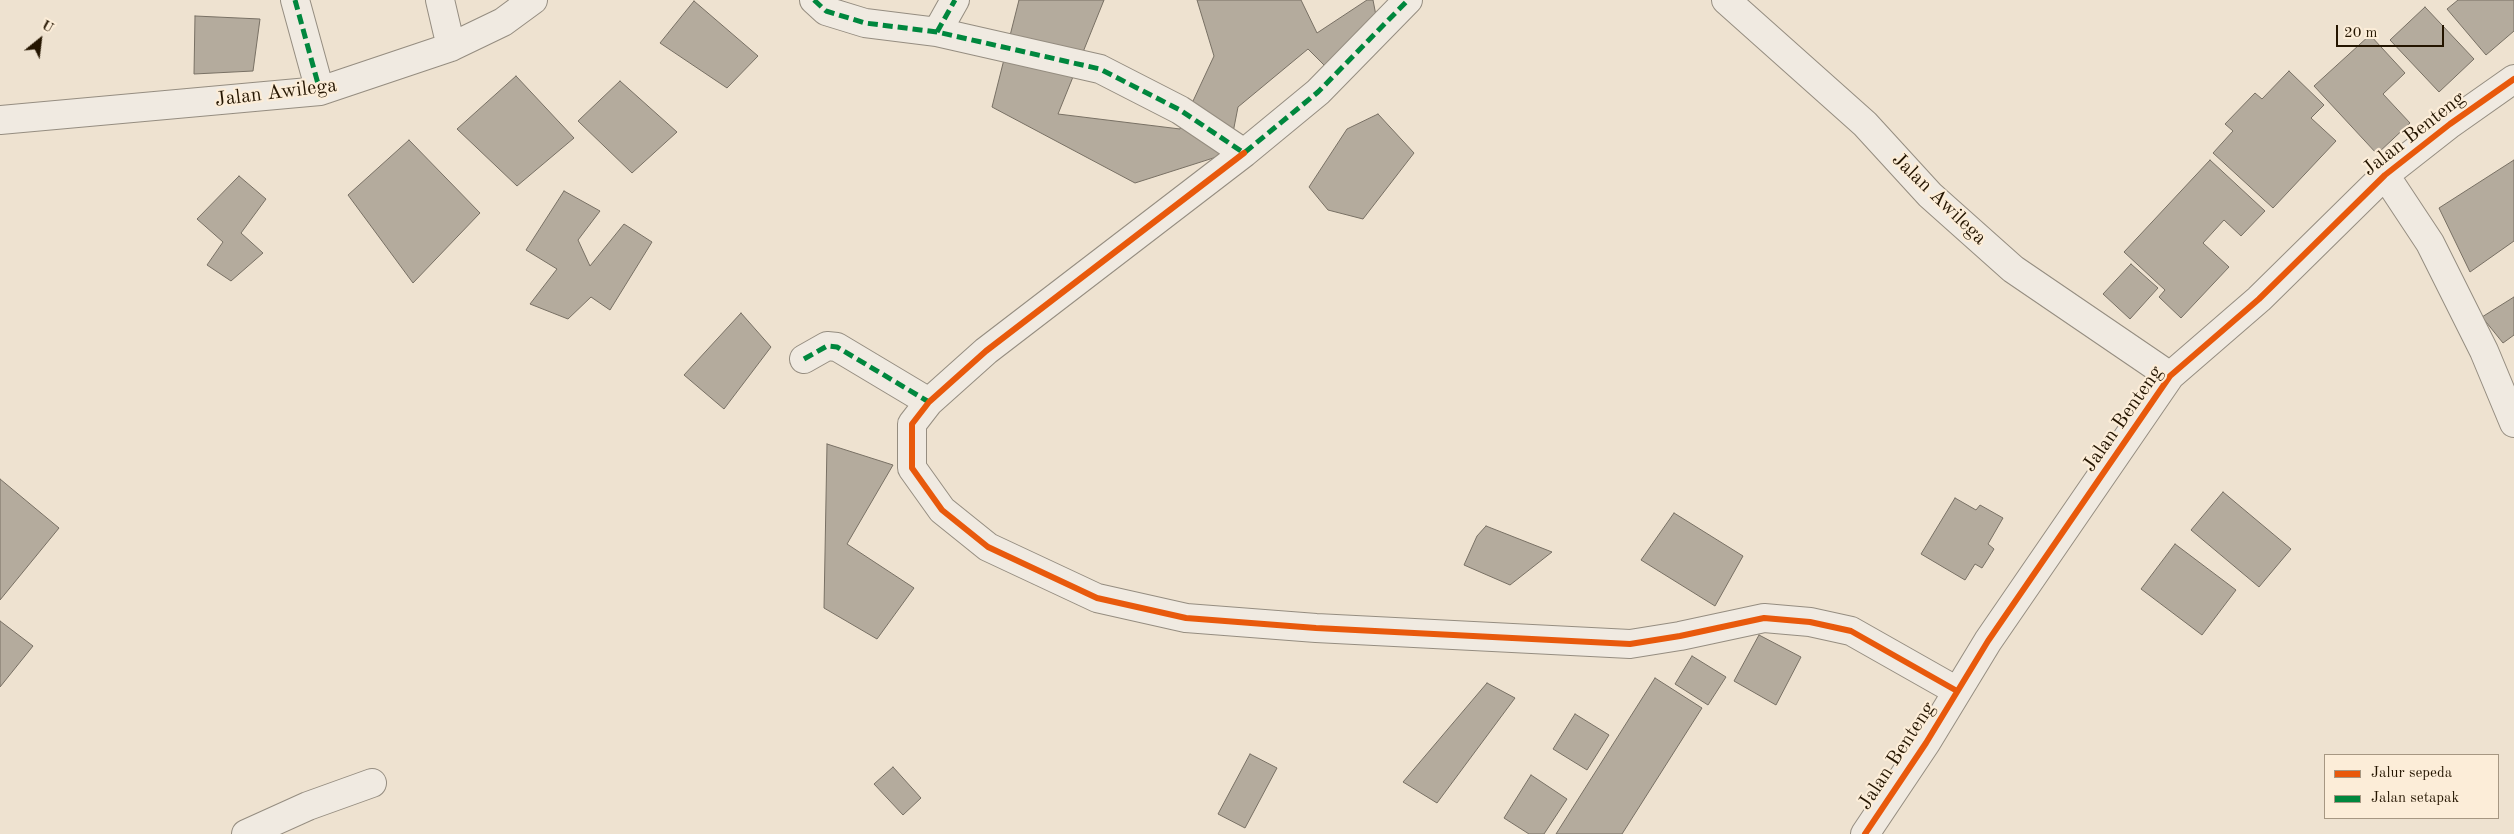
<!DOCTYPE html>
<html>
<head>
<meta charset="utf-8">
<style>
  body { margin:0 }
  #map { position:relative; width:2514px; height:834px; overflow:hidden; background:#eee2d0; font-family:"Old Standard TT",serif }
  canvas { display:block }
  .legend { position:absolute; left:2324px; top:754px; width:175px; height:65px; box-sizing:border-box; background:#fcedd8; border:1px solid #a69782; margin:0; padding:6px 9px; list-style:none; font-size:15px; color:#241500 }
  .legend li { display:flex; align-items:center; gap:10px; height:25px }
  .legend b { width:25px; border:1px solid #a69782 }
  .north { position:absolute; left:15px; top:15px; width:50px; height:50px; -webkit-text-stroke:4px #fcedd8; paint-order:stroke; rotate:29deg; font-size:14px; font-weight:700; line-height:20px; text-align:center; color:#241500 }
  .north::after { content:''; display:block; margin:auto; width:18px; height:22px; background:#241500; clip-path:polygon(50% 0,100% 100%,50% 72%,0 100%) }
  .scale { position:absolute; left:2336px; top:25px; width:108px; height:22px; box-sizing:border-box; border:2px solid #241500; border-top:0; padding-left:6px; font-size:15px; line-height:18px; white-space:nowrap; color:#241500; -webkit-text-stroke:4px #fcedd8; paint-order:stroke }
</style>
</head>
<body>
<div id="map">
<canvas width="2514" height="834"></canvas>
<ul class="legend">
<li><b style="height:6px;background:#e8590c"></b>Jalur sepeda</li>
<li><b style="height:6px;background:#00873e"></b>Jalan setapak</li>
</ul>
<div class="north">U</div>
<div class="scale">20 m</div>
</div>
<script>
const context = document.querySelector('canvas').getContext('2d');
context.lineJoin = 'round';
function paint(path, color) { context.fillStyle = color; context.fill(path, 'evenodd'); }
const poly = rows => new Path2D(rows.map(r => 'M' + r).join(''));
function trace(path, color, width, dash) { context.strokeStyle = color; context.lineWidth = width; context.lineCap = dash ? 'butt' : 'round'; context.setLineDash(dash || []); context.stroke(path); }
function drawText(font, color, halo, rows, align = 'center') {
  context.font = font + ' "Old Standard TT",serif'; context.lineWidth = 4.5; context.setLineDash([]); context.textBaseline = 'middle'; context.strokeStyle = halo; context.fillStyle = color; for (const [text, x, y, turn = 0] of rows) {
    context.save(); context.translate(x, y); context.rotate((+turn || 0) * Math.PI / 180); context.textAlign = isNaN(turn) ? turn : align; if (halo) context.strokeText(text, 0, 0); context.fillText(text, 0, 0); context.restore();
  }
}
const building = poly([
  [1019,0,1104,0,1058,114,1180,129,1214,56,1197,0,1301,0,1317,33,1367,0,1373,0,1378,26,1332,73,1308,49,1238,107,1229,153,1135,183,992,107,1019,0],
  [2458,0,2514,0,2514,31,2486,55,2447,9,2458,0],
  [694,1,758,56,727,88,660,43,694,1],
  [2425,7,2474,59,2439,92,2390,40,2425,7],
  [195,16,260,19,253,71,194,74,195,16],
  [2370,35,2405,73,2383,94,2410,123,2377,154,2314,86,2370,35],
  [2289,71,2324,105,2311,118,2336,141,2273,208,2213,153,2233,131,2225,124,2255,93,2262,99,2289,71],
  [516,76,574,138,517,186,457,129,516,76],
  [620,81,677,132,632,173,578,121,620,81],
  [1378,114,1414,153,1363,219,1328,210,1309,187,1347,129,1378,114],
  [409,140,480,213,413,283,348,195,409,140],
  [2210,160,2265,211,2241,236,2224,220,2203,243,2229,267,2181,318,2159,297,2165,290,2124,252,2210,160],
  [2514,160,2514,241,2470,272,2439,208,2514,160],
  [239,176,266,199,241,233,263,253,231,281,207,265,223,242,197,219,239,176],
  [564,191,600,211,578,240,590,266,624,224,652,242,610,310,591,297,568,319,530,304,557,269,526,250,564,191],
  [2131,264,2158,288,2130,319,2103,294,2131,264],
  [2514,297,2514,335,2503,343,2482,317,2514,297],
  [741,313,771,347,724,409,684,375,741,313],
  [827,444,893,465,847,544,914,588,877,639,824,608,827,444],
  [0,479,59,528,0,600,0,479],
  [2223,492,2291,549,2259,587,2191,530,2223,492],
  [1955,498,1976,510,1980,505,2003,518,1988,544,1994,549,1982,568,1975,564,1965,580,1921,554,1955,498],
  [1674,513,1743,556,1715,606,1641,560,1674,513],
  [1486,526,1552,552,1510,585,1464,565,1477,536,1486,526],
  [2175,544,2236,590,2202,635,2141,589,2175,544],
  [0,621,33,646,0,687,0,621],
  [1759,635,1801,657,1776,705,1734,681,1759,635],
  [1692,656,1726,677,1708,705,1675,684,1692,656],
  [1655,678,1702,708,1622,834,1556,834,1655,678],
  [1487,683,1515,698,1437,803,1403,782,1487,683],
  [1575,714,1609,735,1587,770,1553,749,1575,714],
  [1250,754,1277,768,1245,828,1218,814,1250,754],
  [893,767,921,798,903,815,874,784,893,767],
  [1531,775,1567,799,1544,834,1529,834,1504,818,1531,775]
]);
const minor = poly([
  [295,0,320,91],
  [440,0,451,47],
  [814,0,826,11,865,23,937,32,1100,69,1180,110,1244,153,1318,92,1408,0],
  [1726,0,1865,124,1930,195,2013,269,2170,376],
  [937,32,955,0],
  [0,120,320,91,451,47,503,22,533,0],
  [1244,153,986,351,929,402,912,424,912,468,942,510,988,547,1097,598,1186,618,1316,628,1630,644,1680,636,1764,618,1810,622,1851,631,1957,691],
  [2385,175,2430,243,2484,351,2514,423],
  [804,359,827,346,837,347,929,402],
  [246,834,308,806,372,783],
  [1865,834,1926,743,1988,641,2170,376,2259,299,2385,175,2450,124,2514,79]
]);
const quiet = poly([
  [295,0,320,91],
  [814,0,826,11,865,23,937,32,1100,69,1180,110,1244,153,1318,92,1408,0],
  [937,32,955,0],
  [804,359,827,346,837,347,929,402]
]);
const cycleway = poly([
  [1244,153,986,351,929,402,912,424,912,468,942,510,988,547,1097,598,1186,618,1316,628,1630,644,1680,636,1764,618,1810,622,1851,631,1957,691],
  [1865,834,1926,743,1988,641,2170,376,2259,299,2385,175,2450,124,2514,79]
]);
const streetNames = [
  ["Jalan Awilega",276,93,-7],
  ["Jalan Benteng",2414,134,-38],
  ["Jalan Awilega",1939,199,44],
  ["Jalan Benteng",2123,419,-55],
  ["Jalan Benteng",1897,756,-57]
];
paint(building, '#b4ab9d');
trace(building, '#787064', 1);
trace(minor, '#958d80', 30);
trace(minor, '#f0eae1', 28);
trace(quiet, '#00873e', 5, [10, 5]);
trace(cycleway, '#e8590c', 6);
drawText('20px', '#241500', '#fcedd8', streetNames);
</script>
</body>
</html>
